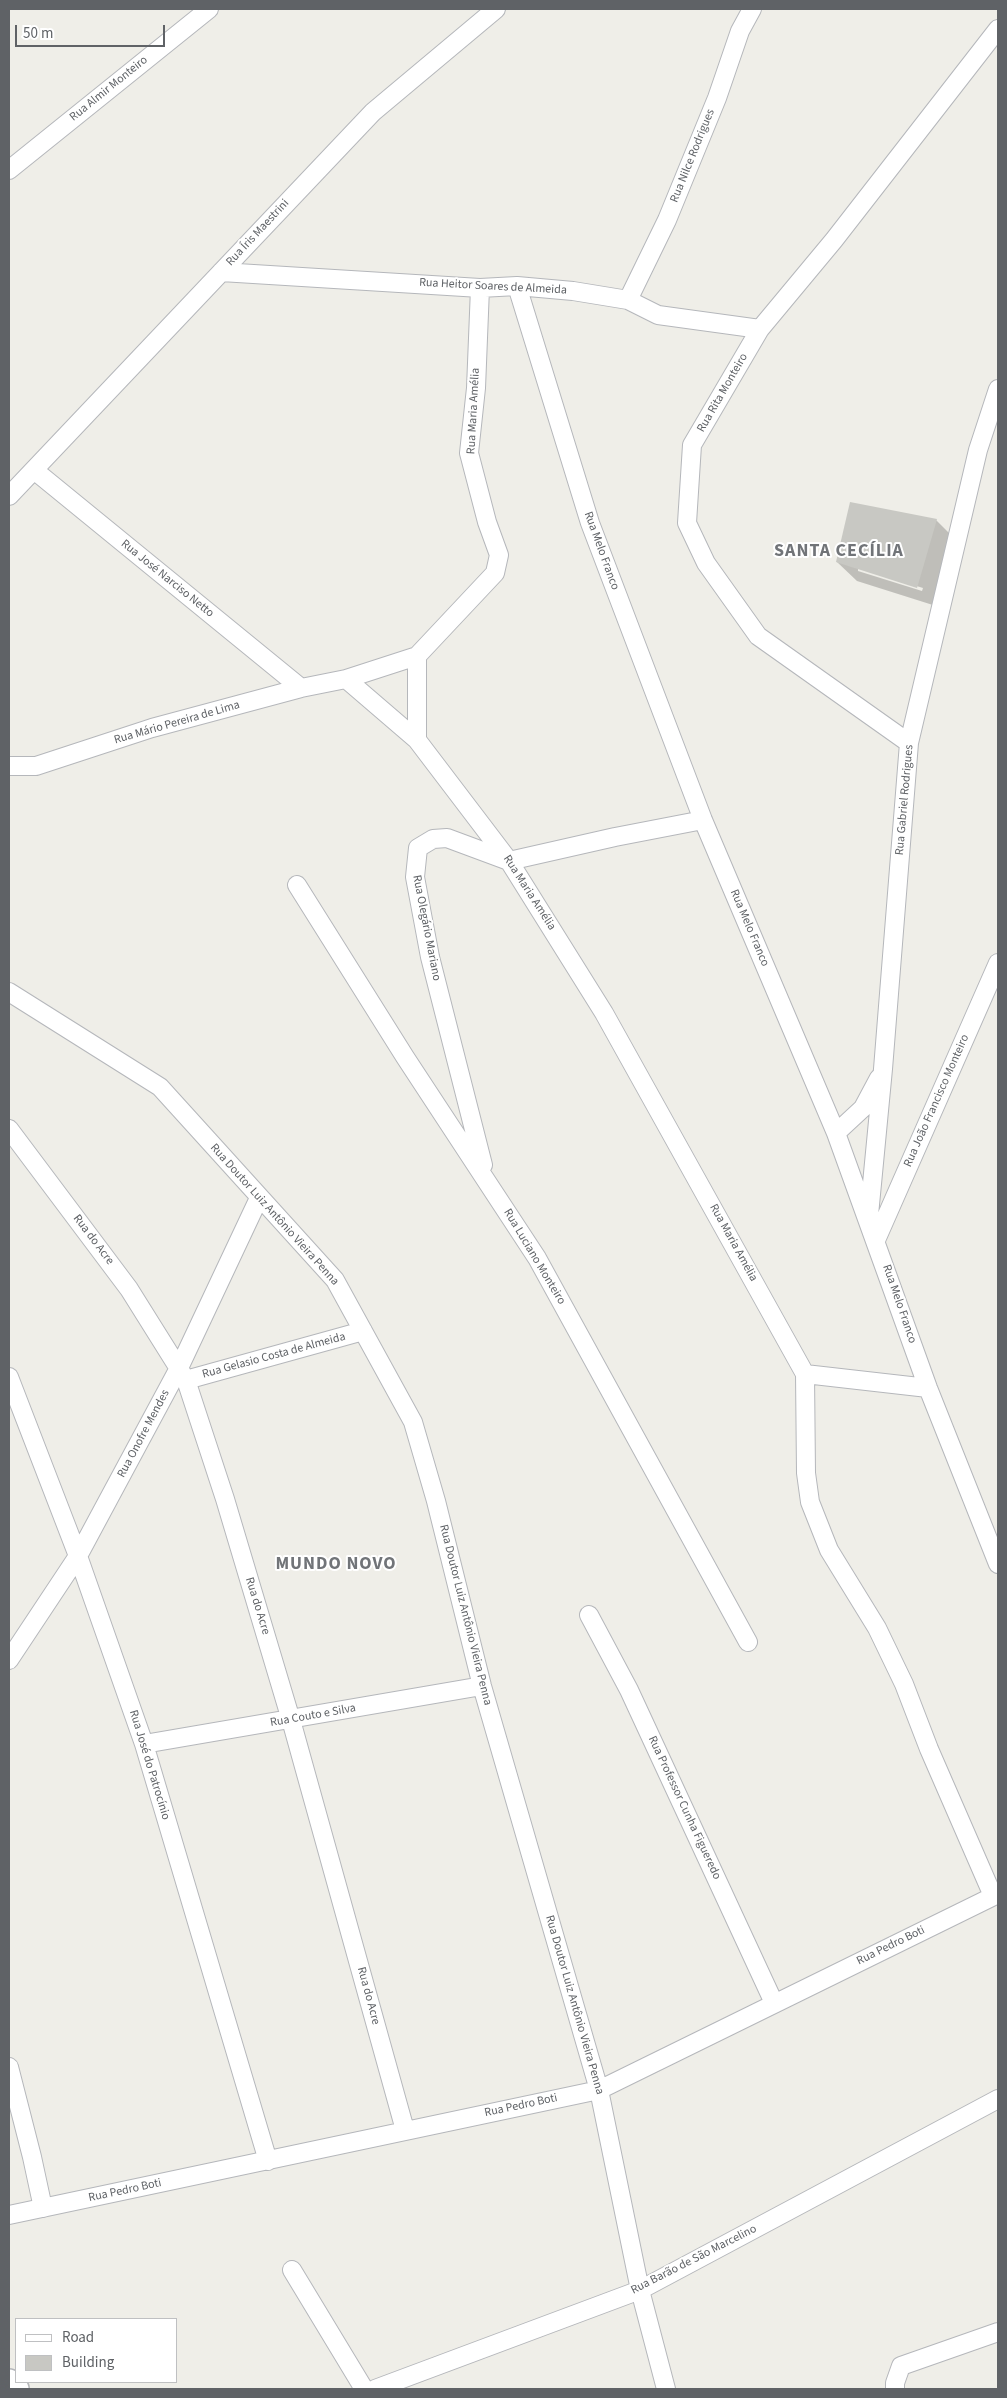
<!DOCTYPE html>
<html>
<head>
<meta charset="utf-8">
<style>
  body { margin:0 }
  #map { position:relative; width:1007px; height:2398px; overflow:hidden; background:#efeee8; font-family:"Source Sans 3",sans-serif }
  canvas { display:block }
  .frame { position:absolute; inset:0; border:10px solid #5f6266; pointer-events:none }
  .legend { position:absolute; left:15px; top:2318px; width:162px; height:65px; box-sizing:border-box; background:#fff; border:1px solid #bfc0c2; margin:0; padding:6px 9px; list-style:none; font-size:15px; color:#5f6266 }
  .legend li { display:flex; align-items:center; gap:10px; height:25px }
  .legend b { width:25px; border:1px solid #bfc0c2 }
  .scale { position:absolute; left:15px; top:25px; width:150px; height:22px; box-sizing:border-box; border:2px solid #5f6266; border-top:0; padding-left:6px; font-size:15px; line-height:18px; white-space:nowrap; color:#5f6266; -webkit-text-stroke:4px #fff; paint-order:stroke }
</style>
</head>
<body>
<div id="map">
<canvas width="1007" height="2398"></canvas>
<div class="frame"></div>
<ul class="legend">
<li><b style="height:6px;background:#fff"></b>Road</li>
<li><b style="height:14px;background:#c8c8c3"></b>Building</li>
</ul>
<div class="scale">50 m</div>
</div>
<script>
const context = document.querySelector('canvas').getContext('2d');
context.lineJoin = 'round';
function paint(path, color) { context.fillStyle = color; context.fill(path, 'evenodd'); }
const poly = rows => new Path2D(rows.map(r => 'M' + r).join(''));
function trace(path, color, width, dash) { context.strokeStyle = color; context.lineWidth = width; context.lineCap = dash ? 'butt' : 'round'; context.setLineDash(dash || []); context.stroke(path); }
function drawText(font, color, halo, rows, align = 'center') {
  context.font = font + ' "Source Sans 3",sans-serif'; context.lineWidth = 4; context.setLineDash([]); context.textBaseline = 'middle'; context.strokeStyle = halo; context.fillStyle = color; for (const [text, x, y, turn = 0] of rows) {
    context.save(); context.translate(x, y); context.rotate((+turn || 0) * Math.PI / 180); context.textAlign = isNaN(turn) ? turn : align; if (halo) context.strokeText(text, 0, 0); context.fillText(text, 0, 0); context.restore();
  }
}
const shadow = poly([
  [936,520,955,539,936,606,857,581,837,562],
  [858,568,923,588,922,591,858,571]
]);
const building = poly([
  [850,502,937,519,917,588,836,562]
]);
const street = poly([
  [9,170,209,9],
  [221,272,480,288,517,286,573,291,628,300,658,315,760,329],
  [517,286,590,523,703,820,836,1133,928,1388,998,1564],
  [628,300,667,220,717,98,740,31,752,9],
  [34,470,301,688],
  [9,496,373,112,496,9],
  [346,679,417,740,509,861,604,1013,805,1374,806,1473,810,1502,829,1550,877,1628,904,1684,929,1749,993,1896],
  [417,740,417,656,495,573,499,555,487,522,469,453,476,388,480,288],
  [909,743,758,636,706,563,687,523,692,445,760,329,834,240,998,29],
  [9,766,36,766,152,728,301,688,346,679,417,656],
  [297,885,405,1057,537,1258,748,1642],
  [9,992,160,1087,335,1280,413,1422,436,1501,482,1686,599,2090,640,2290,666,2389],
  [9,1129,129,1289,186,1380,225,1499,291,1720,405,2130],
  [836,1133,863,1108,879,1078],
  [483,1165,430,957,415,877,418,848,433,839,447,838,509,861,615,837,703,820],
  [869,1215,883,1069,909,743,978,450,998,389],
  [876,1240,998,963],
  [805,1374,928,1388],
  [9,1377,78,1556,144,1744,268,2161],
  [186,1380,363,1331],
  [589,1615,629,1690,774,2003],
  [9,1660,78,1556,179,1368,259,1198],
  [144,1744,482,1686],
  [9,2067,32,2157,43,2208],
  [9,2215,599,2090,998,1894],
  [292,2270,364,2389],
  [375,2389,640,2290,998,2099],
  [895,2389,895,2383,901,2366,998,2332]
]);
const secondary = poly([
  [9,2382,16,2389]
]);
const streetNames = [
  ["Rua Almir Monteiro",109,89,-39],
  ["Rua Nilce Rodrigues",693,156,-68],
  ["Rua Íris Maestrini",258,233,-47],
  ["Rua Heitor Soares de Almeida",493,287,3],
  ["Rua Rita Monteiro",723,393,-60],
  ["Rua Maria Amélia",474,411,-87],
  ["Rua Melo Franco",601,551,70],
  ["Rua José Narciso Netto",167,579,39],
  ["Rua Mário Pereira de Lima",177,723,-16],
  ["Rua Gabriel Rodrigues",905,800,-85],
  ["Rua Maria Amélia",529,893,57],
  ["Rua Olegário Mariano",426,928,79],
  ["Rua Melo Franco",749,928,67],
  ["Rua João Francisco Monteiro",937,1101,-66],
  ["Rua Doutor Luiz Antônio Vieira Penna",274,1215,48],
  ["Rua do Acre",93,1240,53],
  ["Rua Maria Amélia",733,1243,61],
  ["Rua Luciano Monteiro",534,1257,59],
  ["Rua Melo Franco",899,1304,71],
  ["Rua Gelasio Costa de Almeida",274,1356,-15],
  ["Rua Onofre Mendes",144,1434,-62],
  ["Rua do Acre",257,1606,73],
  ["Rua Doutor Luiz Antônio Vieira Penna",465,1615,76],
  ["Rua Couto e Silva",313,1716,-10],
  ["Rua José do Patrocínio",149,1765,73],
  ["Rua Professor Cunha Figueredo",684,1808,65],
  ["Rua Pedro Boti",891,1946,-26],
  ["Rua do Acre",368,1996,75],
  ["Rua Doutor Luiz Antônio Vieira Penna",574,2005,74],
  ["Rua Pedro Boti",521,2106,-12],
  ["Rua Pedro Boti",125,2191,-12],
  ["Rua Barão de São Marcelino",694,2260,-27]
];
const districtNames = [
  ["SANTA CECÍLIA",839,552],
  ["MUNDO NOVO",336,1565]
];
paint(shadow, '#0003');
paint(building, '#c8c8c3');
trace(street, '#b5b7bb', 20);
trace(secondary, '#b4b6ba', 28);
trace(street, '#fff', 18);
trace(secondary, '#fff', 25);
drawText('12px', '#5f6266', '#fff', streetNames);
context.letterSpacing = '1px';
drawText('bold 18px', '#717478', '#fff', districtNames);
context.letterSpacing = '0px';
</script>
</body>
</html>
